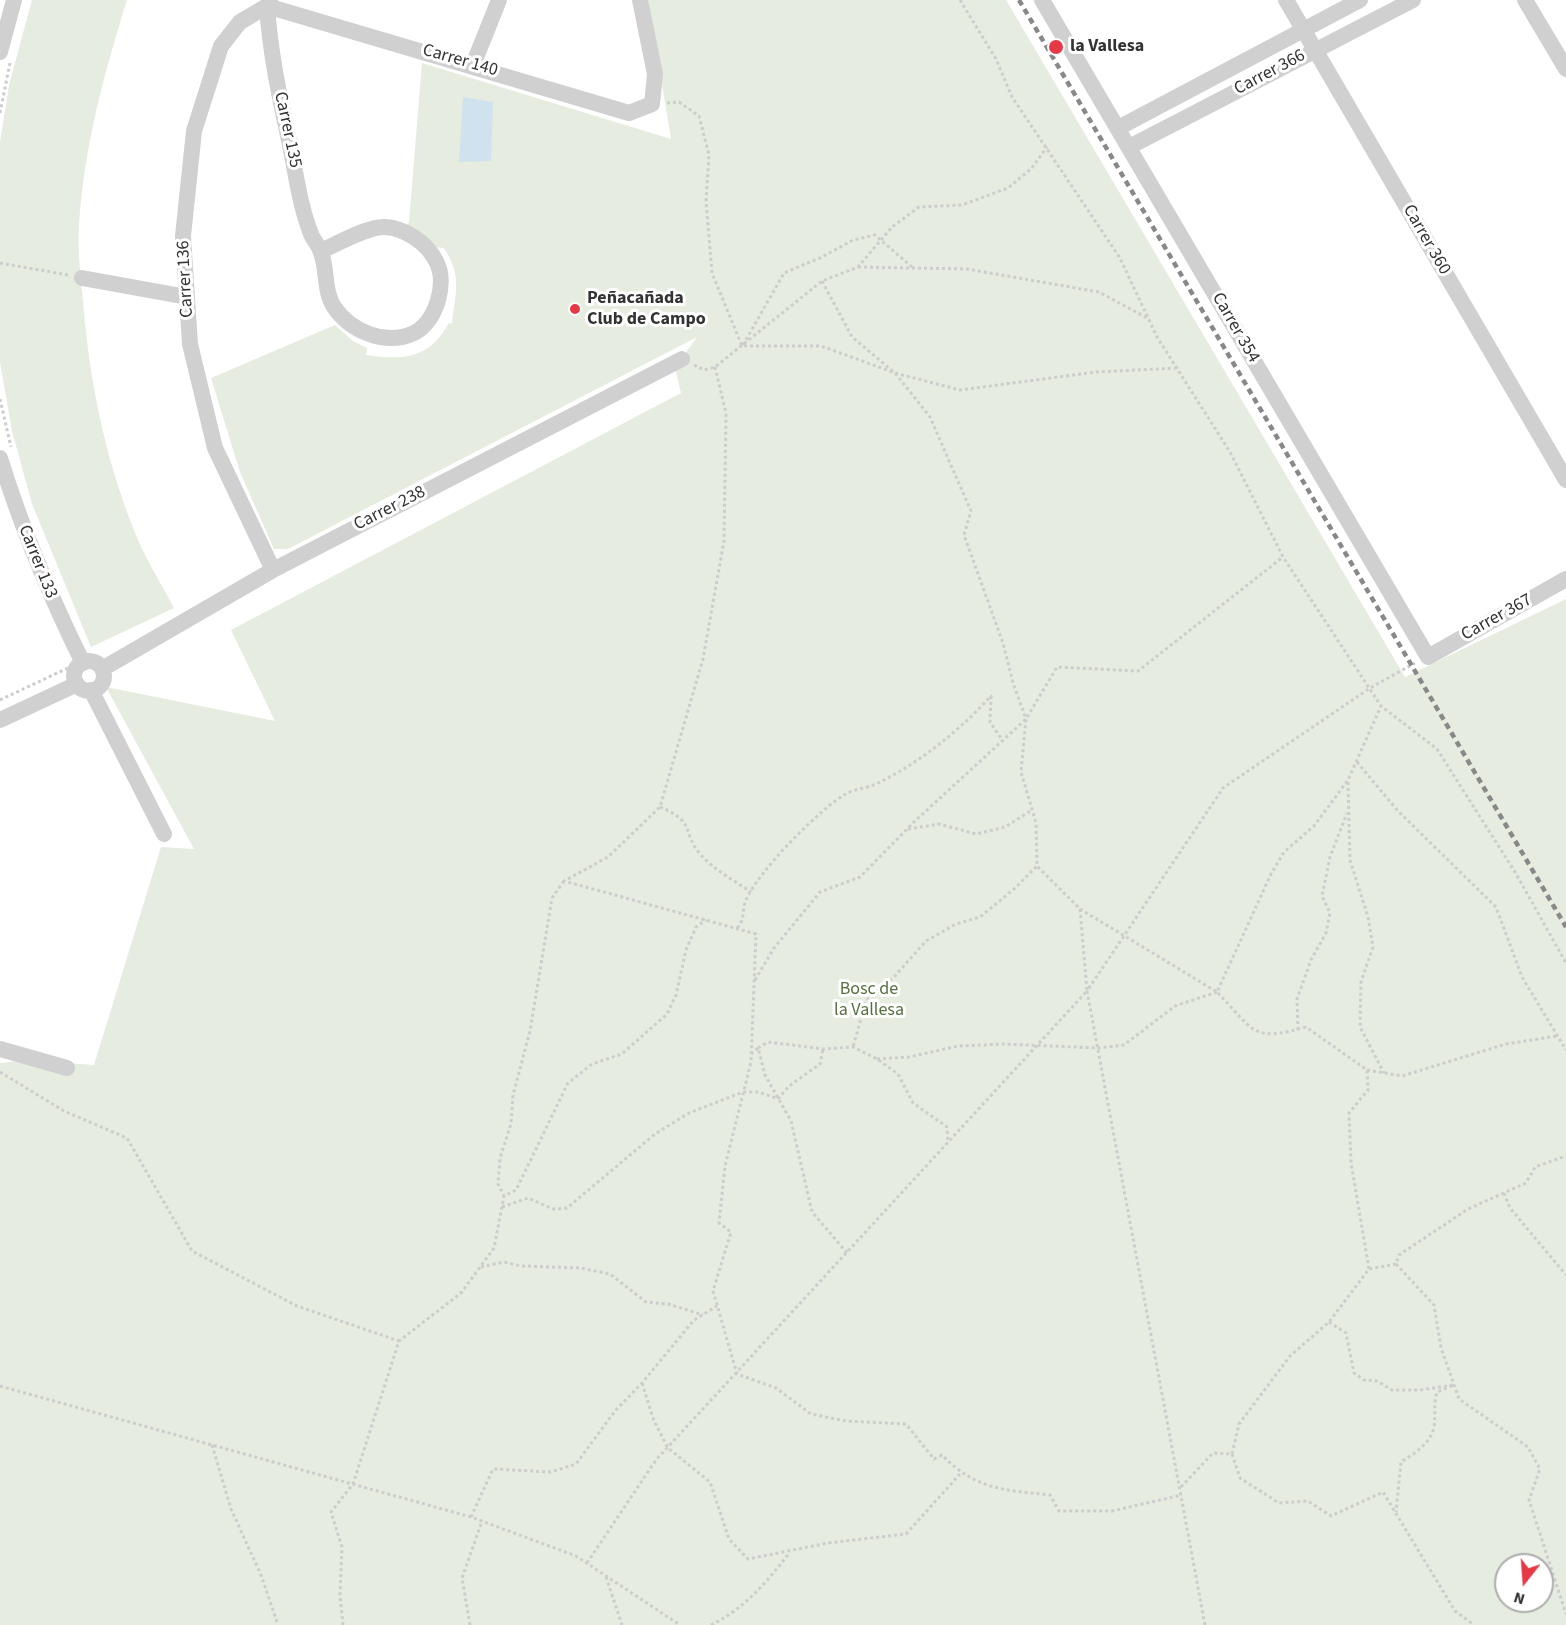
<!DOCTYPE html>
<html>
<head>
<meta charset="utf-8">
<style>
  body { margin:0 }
  #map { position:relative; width:1566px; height:1625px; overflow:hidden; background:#fff; font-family:"Source Sans 3",sans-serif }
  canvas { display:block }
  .north { position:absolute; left:1494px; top:1553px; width:60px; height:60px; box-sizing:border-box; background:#fff; border:2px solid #adadad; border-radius:50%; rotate:197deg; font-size:16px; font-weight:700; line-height:24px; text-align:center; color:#333 }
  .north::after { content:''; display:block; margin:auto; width:21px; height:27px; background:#e63946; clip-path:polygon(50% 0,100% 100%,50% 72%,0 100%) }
</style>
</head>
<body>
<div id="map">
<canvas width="1566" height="1625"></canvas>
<div class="north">N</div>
</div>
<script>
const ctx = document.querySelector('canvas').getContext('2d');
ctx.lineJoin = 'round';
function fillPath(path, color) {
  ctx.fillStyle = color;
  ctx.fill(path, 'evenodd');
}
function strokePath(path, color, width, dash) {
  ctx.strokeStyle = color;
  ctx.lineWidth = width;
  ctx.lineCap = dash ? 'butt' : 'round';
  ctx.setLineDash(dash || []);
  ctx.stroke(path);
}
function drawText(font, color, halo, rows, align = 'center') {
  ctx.font = font + ' "Source Sans 3",sans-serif';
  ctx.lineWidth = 6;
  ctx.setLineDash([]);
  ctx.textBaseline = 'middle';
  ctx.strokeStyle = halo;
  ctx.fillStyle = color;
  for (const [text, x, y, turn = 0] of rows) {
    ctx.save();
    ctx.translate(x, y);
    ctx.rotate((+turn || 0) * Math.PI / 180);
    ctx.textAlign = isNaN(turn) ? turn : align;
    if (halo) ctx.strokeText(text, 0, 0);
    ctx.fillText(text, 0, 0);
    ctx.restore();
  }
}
const green = new Path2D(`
  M32,0H127C104,74 84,147 79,225C77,250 81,277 83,302C90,385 106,463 138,540C148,563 162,585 174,608L91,647L32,504L12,431L0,362V142L9,85Z
  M648,0H1006L1405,677L1566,599V1625H0V1063L26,1060L94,1065L161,847L194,849L106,687L275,721L231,630L681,393L675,368L697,337L288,549H274L240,472L211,378L335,325L353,341L367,348L366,355C404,360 428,360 449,323L452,324C455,293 463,277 444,248L434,247L405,229L409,222L422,63L671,139ZM1506,1565H1542V1601H1506Z`);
const water = new Path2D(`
  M463,97L493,102L491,161L459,162Z`);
const path = new Path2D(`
  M960,0L996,59L1012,97L1120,258L1157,337L1230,452L1283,557L1381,706L1437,749L1515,872L1566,963
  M667,103L679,102L699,116L709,155L706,201L712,273L742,346
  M0,113L10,63
  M0,263L68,275
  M858,267L967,269L1099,292L1147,318
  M822,281L852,337L895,373L930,417L971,511L964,535L1003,643L1013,683L1026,719L1021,772L1036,823L1037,866L1014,889L980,917L956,924L926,941L894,977L866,1001L853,1047
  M743,345L784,273L820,258L853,240L875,235L912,267
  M744,346H821L895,373L960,390L1096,372L1177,368
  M694,365L704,370L715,367L822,281L858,267L892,227L919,207L962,205L1008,188L1031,169L1047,147
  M715,367L726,413L724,541L703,659L660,807L608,857L564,881L756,934L751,1062L725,1166L719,1223L731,1232L713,1291L737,1374L776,1388L811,1414L846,1421L906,1424L934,1459L942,1455C976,1490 1004,1490 1050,1495L1059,1511H1112L1182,1495
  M0,399L11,447
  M0,700L70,667
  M1357,762L1397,810L1496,907L1522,977L1566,1050
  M1348,782L1350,860L1368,917L1373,947L1361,982L1360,1027L1384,1073
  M660,807C698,823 680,831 701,855C714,870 735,881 751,892
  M908,829L939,824L976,834L1005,827L1032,810
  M564,881L552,898L530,1031L513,1095L511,1124L500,1158L498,1184L504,1196L516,1190L568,1083L592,1064L622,1054L667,1014L676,995L686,950L696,927L706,920
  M1080,909L1217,992
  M737,928C746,918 741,911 746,900C757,873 820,808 846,794C856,788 870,788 880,782C922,761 960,730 991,696L990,722L1003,741
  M755,980L774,948L820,892L860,877L914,822L1026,719L1057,667L1138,671L1283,557
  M1298,1030L1297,999L1311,960L1326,933L1330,913L1322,896L1330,857L1347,813
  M758,1048L768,1042L823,1049L853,1047L877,1059L898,1074L913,1103L947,1127L948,1143
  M751,1054L758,1048L765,1075L791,1121L812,1212L848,1254
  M877,1059L909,1057L958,1046L1004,1044L1098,1048L1124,1045L1175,1006L1217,992
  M1367,1070L1402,1076L1506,1044L1557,1036
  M0,1072L64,1111L127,1138L192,1251L297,1306L399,1341
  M1504,1193L1510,1208L1566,1275
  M502,1207L528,1198L553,1209L567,1208L655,1134L689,1113L743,1092H759L778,1099L789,1086L820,1064L823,1049
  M1396,1264L1434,1305L1441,1348L1459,1399L1528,1447L1540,1469L1529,1500L1566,1614
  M481,1267L504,1262L521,1266L581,1268L610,1274L646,1302L668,1304L703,1315
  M1369,1269L1351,1163L1349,1113L1368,1090L1367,1070L1306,1027C1251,1043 1254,1030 1217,992L1271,874L1284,852L1314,826L1348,780L1381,706
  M1329,1322L1346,1333L1354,1373L1364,1380L1377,1381L1392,1390H1420L1454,1385L1437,1392C1433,1405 1436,1414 1434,1427C1431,1443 1414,1454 1401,1462L1396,1512
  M642,1383L654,1421L668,1448L710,1482L729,1539L748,1559L828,1543L906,1534L960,1474
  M0,1386L471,1517L576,1556L680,1625
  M212,1445L231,1509L261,1575L278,1625
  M1232,1454L1240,1478L1279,1503L1308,1501L1331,1516L1383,1492L1455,1611L1474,1625
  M1181,1487L1213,1453L1232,1454L1239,1424L1290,1356L1329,1322L1369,1269L1396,1264L1399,1255L1468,1209L1526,1183L1535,1167L1566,1156
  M471,1517L493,1469L551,1472L576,1464L615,1411L642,1383L694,1320L717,1306
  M587,1563L656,1460L1087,991L1080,909L1037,866
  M606,1577L622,1625
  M343,1625L340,1595L342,1547L331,1512L353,1484L399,1341L461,1293L494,1248L504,1196
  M470,1625L462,1578L482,1521
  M711,1625C744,1609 768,1581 790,1552
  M1205,1625L1087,991L1223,788L1370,688L1415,663`);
const minor = new Path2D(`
  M270,0L267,6L240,22L221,46L194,131L183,236L190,344L215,448L273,570
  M1042,0L1428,657L1566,579
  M1286,0L1566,480
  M1525,0L1566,69
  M0,52L14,0
  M473,65L499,0
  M1118,128L1360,0
  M1129,147L1413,0
  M321,251C337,244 368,226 385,227C405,228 427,243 436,261C448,283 436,322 414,333C386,346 351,332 334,307C323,290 328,267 320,250C318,244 313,240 311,234C300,206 296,175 290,145C280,99 270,53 267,6L629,113L652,104L655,74L640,0
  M82,278L187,297
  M0,458C22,529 50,596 83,663
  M74 676a15 15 0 1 1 30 0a15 15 0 1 1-30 0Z
  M102,669L273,570L682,359
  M91,690L164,834
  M0,720L77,684
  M0,1049L67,1068`);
const rail = new Path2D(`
  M1019,0L1566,927`);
const markers = [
  [1056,47,8,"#e63946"],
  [575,309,6,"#e63946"]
];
const poiNames = [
  ["la Vallesa",1070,47],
  ["Peñacañada",587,299],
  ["Club de Campo",587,320]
];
const streetNames = [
  ["Carrer 140",460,61,16],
  ["Carrer 366",1270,73,-28],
  ["Carrer 135",287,130,78],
  ["Carrer 360",1426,240,60],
  ["Carrer 136",186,279,-93],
  ["Carrer 354",1235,328,60],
  ["Carrer 238",390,509,-27],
  ["Carrer 133",37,562,68],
  ["Carrer 367",1497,618,-29]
];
const parkNames = [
  ["Bosc de",869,990],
  ["la Vallesa",869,1011]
];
fillPath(green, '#e6ecdf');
fillPath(water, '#cfe2ee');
strokePath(path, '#cdcdcd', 3, [3, 3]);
strokePath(minor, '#d0d0d0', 16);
strokePath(rail, '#888', 4.5, [6, 4.5]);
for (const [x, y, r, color] of markers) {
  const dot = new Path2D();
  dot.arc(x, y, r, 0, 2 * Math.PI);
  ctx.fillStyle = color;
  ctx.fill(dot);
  strokePath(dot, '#fff', 2);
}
drawText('bold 18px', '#333', '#fff', poiNames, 'left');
drawText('18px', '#333', '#fff', streetNames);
drawText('18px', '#56703f', '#fff', parkNames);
</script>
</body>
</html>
